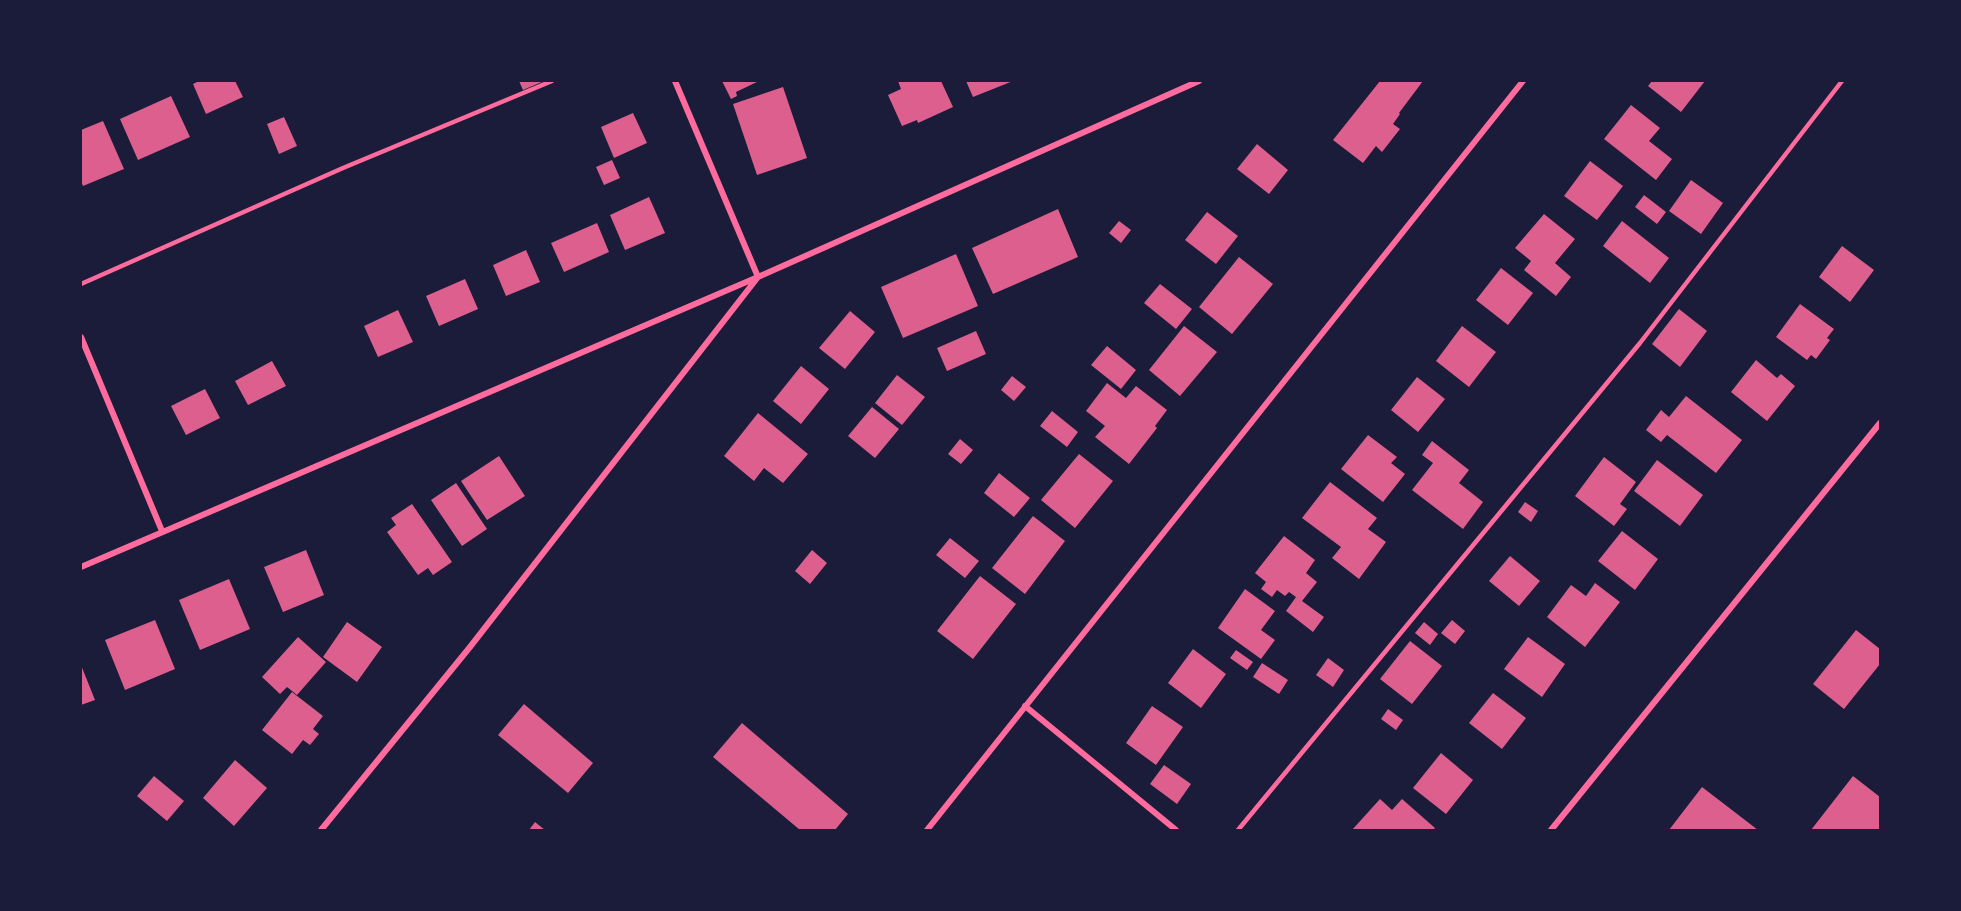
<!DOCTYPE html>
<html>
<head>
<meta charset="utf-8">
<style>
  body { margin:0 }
  #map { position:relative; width:1961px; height:911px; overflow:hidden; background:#1b1b3a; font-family:Cabin,sans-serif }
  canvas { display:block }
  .frame { position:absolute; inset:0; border:82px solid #1b1b3a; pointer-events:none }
</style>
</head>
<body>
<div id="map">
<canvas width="1961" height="911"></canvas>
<div class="frame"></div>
</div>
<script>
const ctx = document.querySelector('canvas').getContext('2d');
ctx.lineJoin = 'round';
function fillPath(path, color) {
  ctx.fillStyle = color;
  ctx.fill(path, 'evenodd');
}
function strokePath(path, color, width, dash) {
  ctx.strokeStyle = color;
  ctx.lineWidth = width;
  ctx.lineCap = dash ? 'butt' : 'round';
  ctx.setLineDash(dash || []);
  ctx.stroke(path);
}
const building = new Path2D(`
  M199,81H235L243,97L206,114L193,84Z
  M519,81H544L523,90Z
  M722,81H759L736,92L737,96L731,99Z
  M898,81H941L953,107L918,123L917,120L902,126L888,95L901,89Z
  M966,81H1013L973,97Z
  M1380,81H1423L1399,113L1400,114L1393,124L1400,129L1382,152L1376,146L1363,163L1333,140Z
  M1652,81H1705L1681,112L1648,86Z
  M783,87L807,158L757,175L733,104Z
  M171,96L190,137L138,160L120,119Z
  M1631,105L1660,128L1649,141L1672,159L1656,180L1604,139Z
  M633,113L647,143L614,158L601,127Z
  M284,117L297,146L279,154L267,124Z
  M103,121L124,169L83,186L81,181V130Z
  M1257,144L1288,170L1269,194L1237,169Z
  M612,160L620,178L604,185L596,167Z
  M1590,161L1623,186L1597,220L1564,196Z
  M1691,180L1723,203L1701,234L1669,211Z
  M1644,195L1666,212L1657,224L1635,207Z
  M649,197L665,233L625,250L610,215Z
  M1058,209L1078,257L993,294L972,248Z
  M1207,212L1238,236L1216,264L1185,240Z
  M1544,214L1575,239L1555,263L1571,277L1556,296L1524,270L1531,261L1515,248Z
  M1119,221L1131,230L1121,243L1109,233Z
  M1622,221L1669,258L1650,283L1603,246Z
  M597,223L609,252L564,272L551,243Z
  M1842,246L1874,270L1850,302L1819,277Z
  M526,250L540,282L506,296L493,265Z
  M956,254L978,306L903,338L881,287Z
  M1239,257L1273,284L1232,334L1199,307Z
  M1501,268L1533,293L1508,325L1476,300Z
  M465,279L478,309L439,326L426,296Z
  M1160,284L1192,309L1176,329L1144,303Z
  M1800,304L1834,329L1827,338L1830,340L1816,359L1811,355L1807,360L1776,337Z
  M1679,309L1707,331L1680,367L1652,344Z
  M398,310L413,342L378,357L364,326Z
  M850,311L875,332L845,369L819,348Z
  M1184,326L1217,352L1180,396L1149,370Z
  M1462,326L1496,352L1469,387L1436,361Z
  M976,331L986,354L947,371L937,348Z
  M1107,346L1136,370L1121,389L1091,365Z
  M1756,360L1777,378L1781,374L1795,386L1767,421L1731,392Z
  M272,361L286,386L248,405L235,381Z
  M801,366L829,389L801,424L773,401Z
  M897,375L925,397L902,425L875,403Z
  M1012,376L1026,387L1014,401L1001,390Z
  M1417,377L1445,399L1418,432L1391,410Z
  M1107,383L1126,398L1136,386L1167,410L1155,426L1157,428L1129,464L1095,437L1105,426L1086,411Z
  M205,389L220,418L186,435L171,406Z
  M1686,396L1742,440L1716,473L1667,435L1661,442L1646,430L1661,410L1669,417Z
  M872,407L899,429L875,458L848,436Z
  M1052,411L1078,432L1067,447L1040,426Z
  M758,413L808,454L783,483L764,468L754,481L724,456Z
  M1368,435L1397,457L1391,463L1405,474L1383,502L1341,469Z
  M960,439L973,450L961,464L948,454Z
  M1432,441L1469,470L1459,483L1483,502L1463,529L1412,490L1433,463L1422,455Z
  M1079,454L1113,481L1075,528L1041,500Z
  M499,456L525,496L487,520L461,481Z
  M1604,457L1636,482L1620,504L1627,509L1614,526L1575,496Z
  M1657,460L1703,495L1680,526L1634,491Z
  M999,473L1030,498L1014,517L984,493Z
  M1330,482L1377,518L1368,529L1386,542L1359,579L1332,558L1341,547L1302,518Z
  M456,483L487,529L462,546L431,500Z
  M1525,502L1538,511L1531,522L1518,512Z
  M412,504L452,562L433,575L428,568L418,575L387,532L396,525L391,518Z
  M1033,516L1065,541L1025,594L992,568Z
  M1622,531L1658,559L1635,590L1598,561Z
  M1284,536L1315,560L1306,573L1317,582L1302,601L1324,617L1313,632L1286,611L1296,597L1289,592L1285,596L1277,590L1272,597L1261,589L1266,582L1255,573Z
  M950,538L979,561L965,578L936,555Z
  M306,550L324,595L283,612L264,567Z
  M812,550L827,563L810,584L795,571Z
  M1510,556L1540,581L1519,606L1489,581Z
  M980,576L1016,604L973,659L937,631Z
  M229,579L250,629L200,650L179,600Z
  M1595,583L1620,602L1585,647L1547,617L1571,585L1586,596Z
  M1245,589L1275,611L1261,630L1275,640L1261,659L1218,628Z
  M155,620L175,669L125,690L105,640Z
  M1452,620L1465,631L1455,644L1441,633Z
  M347,622L382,647L357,682L323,657Z
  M1424,622L1438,634L1430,645L1415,633Z
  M1856,630L1880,649V664L1844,709L1813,684Z
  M298,637L326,662L297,695L287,687L280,694L262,677Z
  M1528,637L1565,664L1542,697L1504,669Z
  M1410,641L1442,666L1412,704L1380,679Z
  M1193,649L1226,674L1201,708L1168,683Z
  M1236,650L1253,662L1247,670L1230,658Z
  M1328,658L1344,670L1333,687L1316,675Z
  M1262,663L1288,680L1279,694L1253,677Z
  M81,665L95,700L81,705Z
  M292,692L323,716L313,729L319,734L310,745L303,740L292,754L262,730Z
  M1493,693L1526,718L1502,749L1469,723Z
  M524,704L593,763L568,793L498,735Z
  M1152,706L1183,727L1156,765L1126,743Z
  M1388,709L1403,720L1396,730L1381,719Z
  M742,723L848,814L835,830H800L713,757Z
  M1441,753L1473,780L1446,814L1413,788Z
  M235,760L267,788L234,826L203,798Z
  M1164,765L1191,784L1177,804L1150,784Z
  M154,776L184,801L167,821L137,796Z
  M1853,776L1880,797V830H1811Z
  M1702,787L1758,830H1669Z
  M1380,799L1392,810L1402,799L1435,828L1433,830H1352Z
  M535,822L545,830H529Z`);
const service = new Path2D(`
  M81,284L343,168L552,81
  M1238,830L1640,343L1842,81`);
const minor = new Path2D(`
  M81,337L162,531
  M81,567L758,277L1199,81
  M1025,706L1176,830
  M321,830L470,647L758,277L675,81
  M927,830L1523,81
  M1551,830L1880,423`);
fillPath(building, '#dd5f8e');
strokePath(service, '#ff6b9d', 4.5);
strokePath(minor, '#ff6b9d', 6);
</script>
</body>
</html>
